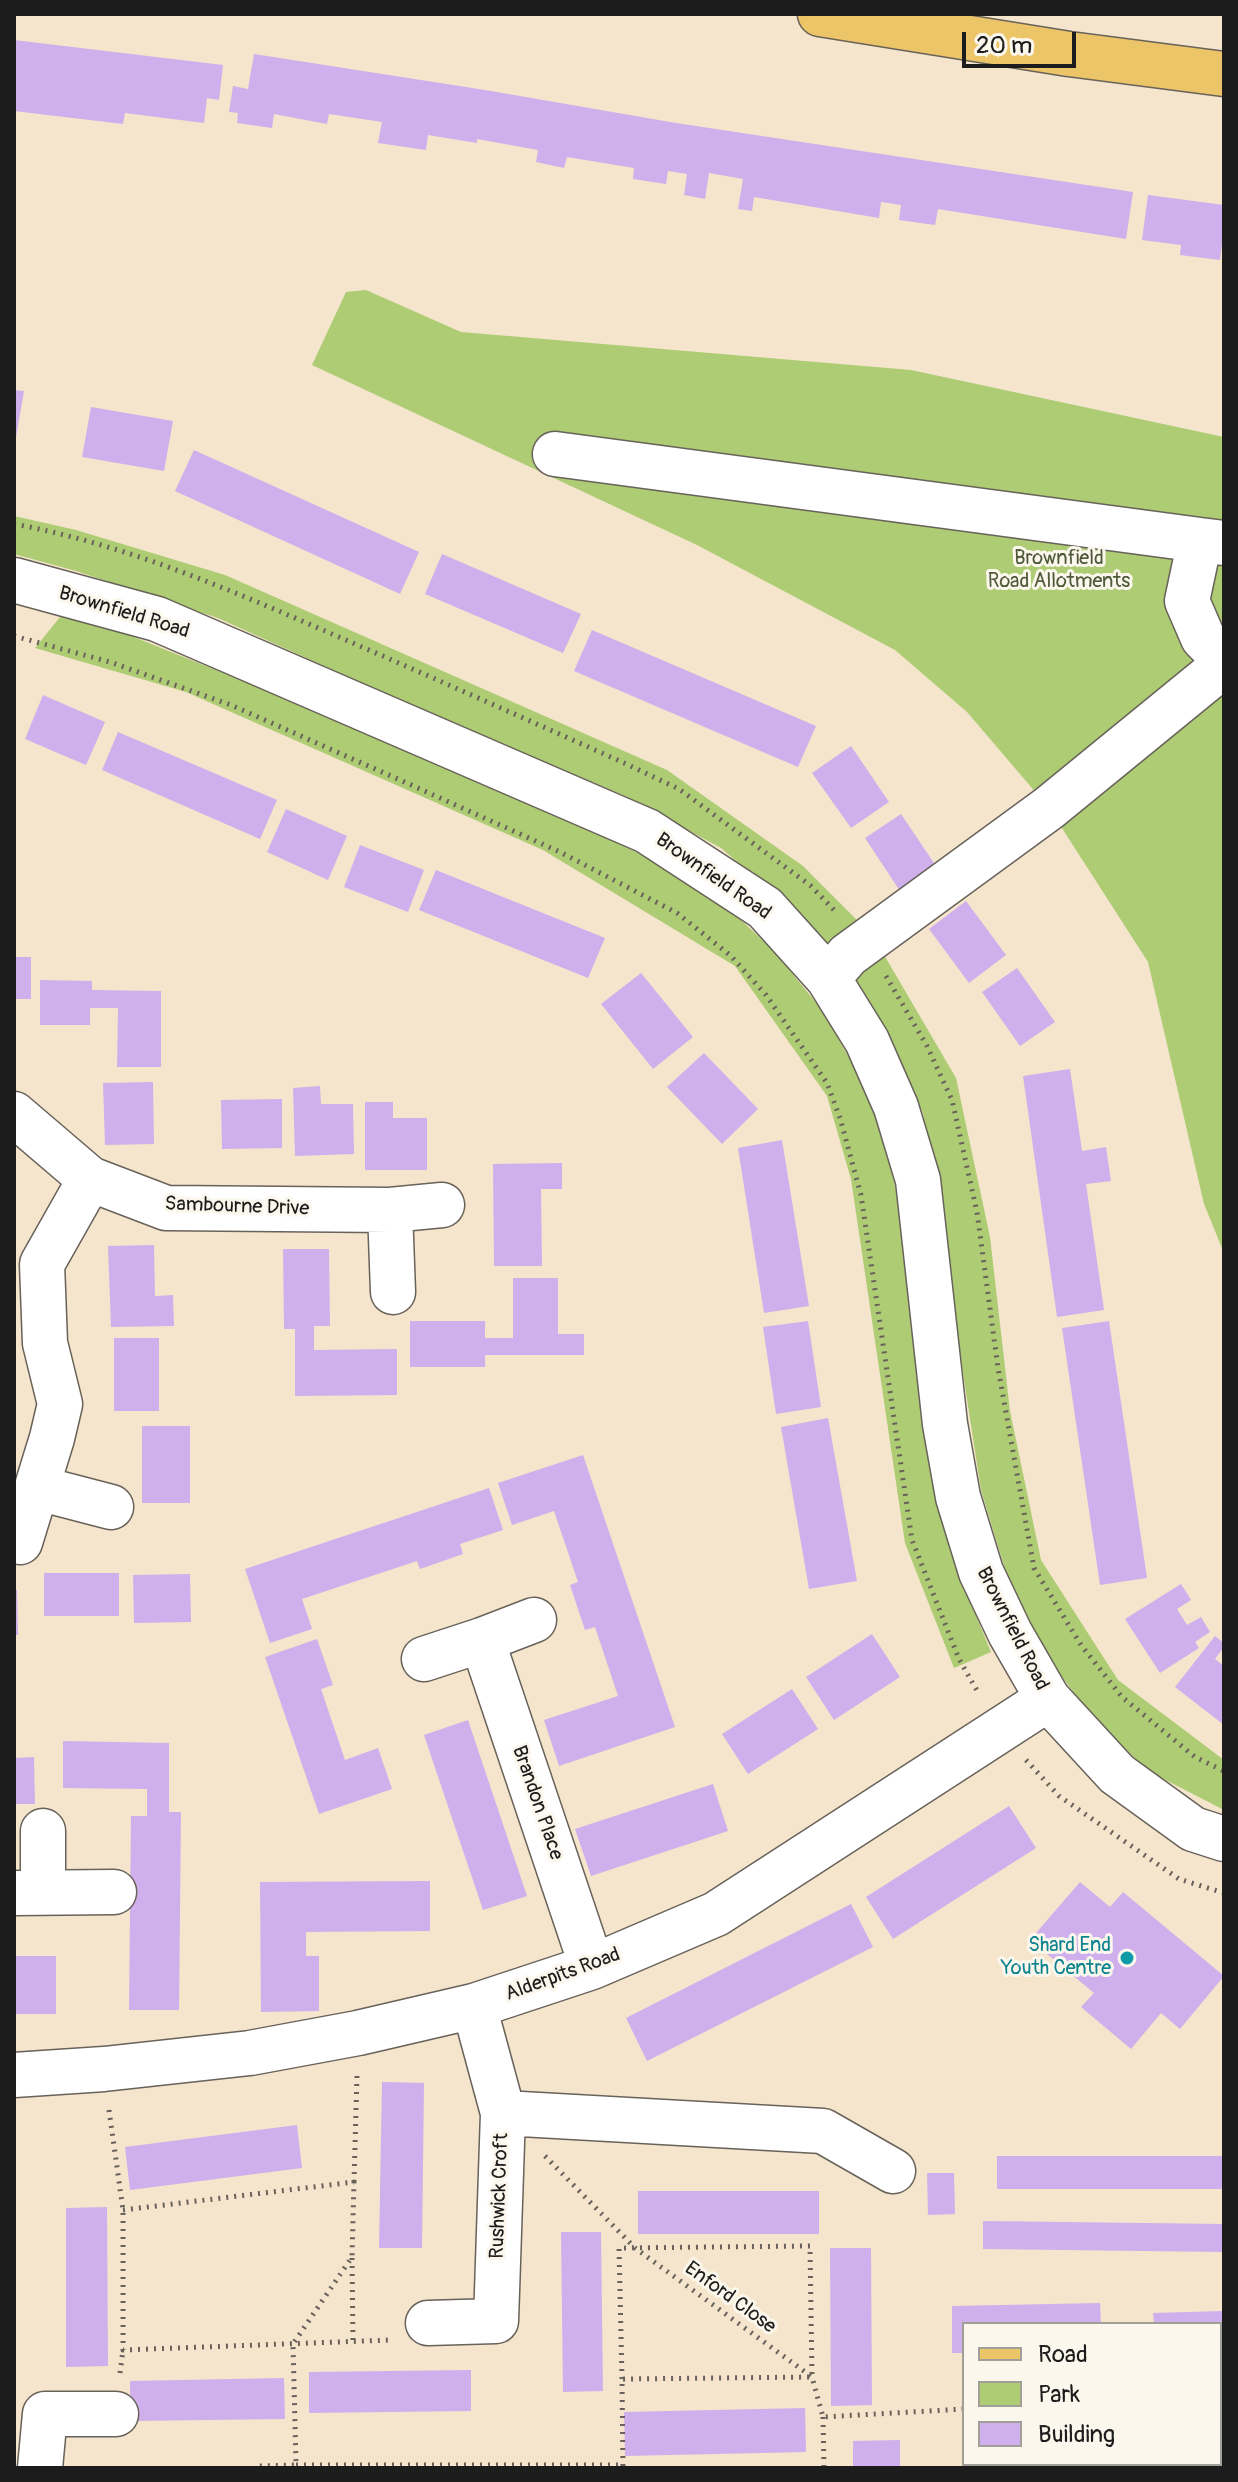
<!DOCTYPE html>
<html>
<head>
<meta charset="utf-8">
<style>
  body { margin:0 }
  #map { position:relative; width:1238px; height:2482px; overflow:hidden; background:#f4e5cc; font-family:Pangolin,sans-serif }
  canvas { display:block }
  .frame { position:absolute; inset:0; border:16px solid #1c1c1c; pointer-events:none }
  .legend { position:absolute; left:962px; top:2322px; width:260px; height:144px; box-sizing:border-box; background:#fbf7ec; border:2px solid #a29f99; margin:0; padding:10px 14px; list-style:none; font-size:24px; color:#1c1c1c }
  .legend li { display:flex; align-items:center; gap:16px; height:40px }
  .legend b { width:40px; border:2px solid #a29f99 }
  .scale { position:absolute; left:962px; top:32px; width:114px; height:36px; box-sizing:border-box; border:4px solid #1c1c1c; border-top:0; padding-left:10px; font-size:24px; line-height:28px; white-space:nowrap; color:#1c1c1c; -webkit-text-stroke:6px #fbf7ec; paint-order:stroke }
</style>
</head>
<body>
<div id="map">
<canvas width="1238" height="2482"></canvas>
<div class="frame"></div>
<ul class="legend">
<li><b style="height:10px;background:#edc569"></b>Road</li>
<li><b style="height:22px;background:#adcc73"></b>Park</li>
<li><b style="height:22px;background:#d0afed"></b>Building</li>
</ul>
<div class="scale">20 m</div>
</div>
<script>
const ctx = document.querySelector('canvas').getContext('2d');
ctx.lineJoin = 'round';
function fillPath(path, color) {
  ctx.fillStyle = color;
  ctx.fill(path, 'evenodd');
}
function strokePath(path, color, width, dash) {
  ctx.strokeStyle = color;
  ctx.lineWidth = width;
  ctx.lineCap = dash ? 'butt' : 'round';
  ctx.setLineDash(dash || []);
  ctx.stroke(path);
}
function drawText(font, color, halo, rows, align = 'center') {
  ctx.font = font + ' Pangolin,sans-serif';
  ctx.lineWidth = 6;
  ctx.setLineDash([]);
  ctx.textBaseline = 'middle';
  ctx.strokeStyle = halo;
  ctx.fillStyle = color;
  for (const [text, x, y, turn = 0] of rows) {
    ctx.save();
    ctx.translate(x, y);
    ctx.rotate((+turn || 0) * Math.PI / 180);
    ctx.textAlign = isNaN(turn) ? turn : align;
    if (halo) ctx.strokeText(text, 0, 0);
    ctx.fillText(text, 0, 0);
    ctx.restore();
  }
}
const green = new Path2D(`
  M366,290L461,332L911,370L1224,437V1253L1204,1204L1148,962L1049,808L967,712L895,650L697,545L312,365L346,292Z
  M14,516L76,530L225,575L667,770L803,866L873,936L956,1078L990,1237L1010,1411L1041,1560L1118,1680L1224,1760V1810L1152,1773L1100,1727L1053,1665L1008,1579L981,1490L923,1113L858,983L803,919L721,848L625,796L419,709L218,618L76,571L14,554Z
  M60,617L104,625L273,693L594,830L711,892L773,950L822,1010L862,1081L881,1125L897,1195L936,1495L953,1560L991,1652L954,1668L905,1543L851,1179L827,1096L735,966L543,850L186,692L35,648Z`);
const building = new Path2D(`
  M14,40L223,65L219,100L207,98L204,123L125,113L123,124L14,111Z
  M254,54L485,90L676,123L1133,192L1126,239L938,209L935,225L899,220L901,205L881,202L879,218L754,197L752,211L738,209L743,179L709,173L705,199L684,195L687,174L668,171L666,184L633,179L634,168L567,157L564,168L536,162L538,150L477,139V143L428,135L426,150L378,143L382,122L329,114L327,124L274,114L272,128L237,123L238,113L229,112L233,86L248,89Z
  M1148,195L1224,205V228L1220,260L1180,255L1181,245L1142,240Z
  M14,390L24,391L16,437H14Z
  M91,407L173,421L164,471L82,457Z
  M194,450L419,552L400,594L175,491Z
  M442,554L581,614L563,653L425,594Z
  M592,630L816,726L798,767L574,671Z
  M43,695L105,722L86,765L25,739Z
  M118,732L277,800L260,839L102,770Z
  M851,746L889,802L851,828L812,773Z
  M286,809L347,836L328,880L267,852Z
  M901,814L936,866L900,891L865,838Z
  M360,845L424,870L408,912L344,887Z
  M436,870L605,938L588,978L419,910Z
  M966,901L1006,955L969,983L929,929Z
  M14,957H31V999H14Z
  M1017,968L1055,1022L1020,1046L982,992Z
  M641,973L693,1037L653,1069L601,1004Z
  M40,980L92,981V990L161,991V1067H117L118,1008H90V1025H40Z
  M704,1053L758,1109L722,1144L667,1087Z
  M1070,1069L1082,1151L1106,1147L1111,1181L1086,1184L1104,1310L1057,1317L1023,1076Z
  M153,1082L154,1144L105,1145L103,1083Z
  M320,1086L321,1104H353L354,1154L295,1156L293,1088Z
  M282,1099V1148L222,1149L221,1100Z
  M365,1102H393V1118H427V1170H365Z
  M782,1140L809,1306L764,1313L738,1148Z
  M562,1163V1189H541L542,1266H494L493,1164Z
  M154,1245L155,1296L173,1295L174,1326L111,1327L108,1246Z
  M283,1249H329L330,1326H314V1350L397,1349V1395L295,1396V1329H284Z
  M513,1278H558V1334H584V1355H485V1367H410V1321H485V1338H513Z
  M808,1321L821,1407L776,1414L763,1327Z
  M1109,1321L1147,1578L1100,1585L1062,1328Z
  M114,1338H159V1411H114Z
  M828,1418L857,1581L809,1589L781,1427Z
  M142,1426H190V1503H142Z
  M583,1455L675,1727L559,1766L544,1720L618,1696L595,1627L585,1630L570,1585L578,1582L554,1511L512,1525L498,1483Z
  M489,1488L503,1530L460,1544L463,1554L420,1569L417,1561L302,1599L312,1629L270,1643L245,1569Z
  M44,1573H119V1616H44Z
  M190,1574L191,1622L134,1623L133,1575Z
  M1181,1584L1191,1600L1177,1609L1187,1625L1201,1617L1210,1632L1195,1642L1199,1648L1160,1673L1125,1619Z
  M14,1590H17L18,1635H14Z
  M872,1634L900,1677L834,1720L806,1677Z
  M1215,1636L1224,1643V1647L1215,1659L1224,1666V1725L1175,1687Z
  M317,1639L333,1685L321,1689L345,1760L378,1748L392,1789L319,1814L265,1657Z
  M792,1689L818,1729L748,1774L722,1734Z
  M468,1720L527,1896L483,1910L424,1735Z
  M63,1741L169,1743V1812H181L179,2010H129L131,1816H147V1789L63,1788Z
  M34,1757L35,1804H14V1758Z
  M713,1784L728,1831L591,1876L575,1829Z
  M1009,1806L1036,1848L893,1939L866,1897Z
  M430,1881V1931L306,1932V1956H319V2011L261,2012L260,1882Z
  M1080,1882L1110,1907L1123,1892L1224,1976L1180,2029L1161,2013L1131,2049L1081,2007L1094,1993L1030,1940Z
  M851,1904L873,1947L647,2061L626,2018Z
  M14,1956H56V2014H14Z
  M382,2082L424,2083L422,2248H379Z
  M297,2125L302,2168L130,2190L125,2147Z
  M997,2156H1224V2189H997Z
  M927,2173H954L955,2214L928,2215Z
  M638,2191H819V2234H638Z
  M107,2207L108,2366L66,2367V2208Z
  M983,2221L1224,2224V2252L983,2249Z
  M561,2232H601L603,2391L563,2392Z
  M830,2248H871L872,2405L831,2406Z
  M1100,2303L1101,2324H964V2353H952V2306Z
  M1224,2311V2356H1220V2324H1154L1153,2313Z
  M471,2370V2411L309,2413V2372Z
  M284,2378L285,2419L130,2421V2381Z
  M805,2408L806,2452L625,2456L624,2412Z
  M1220,2413H1224V2468H1197V2464H1220Z
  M900,2440V2468H853V2441Z
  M974,2464H1117V2468H974Z`);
const path = new Path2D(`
  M14,524C128,545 233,591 339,637C434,678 528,720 622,762L679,789L811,886L836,912
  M14,636L110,662L231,705L409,784L560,852L677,913L731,956L766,995L827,1083L840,1118L861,1195L912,1540L959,1659L979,1694
  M886,976L927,1046L952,1100L977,1212L998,1368L1034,1568L1081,1645L1122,1697L1195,1757L1224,1771
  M1026,1760L1059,1796L1179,1879L1224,1893
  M109,2110L123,2210V2350L391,2340
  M545,2156L635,2248L812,2377L823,2417L964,2409
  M354,2182L357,2075
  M123,2210L354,2182L352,2257L293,2344L296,2465L259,2466V2468
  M352,2258L353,2342
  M120,2373L123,2350
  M622,2379L619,2248L810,2246L812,2377L622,2379L623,2468
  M1220,2402L1224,2401
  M823,2417L824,2468
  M296,2465H623`);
const minor = new Path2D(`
  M555,454L1200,540
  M1224,543L1200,540L1187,601L1203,638L1224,659
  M14,580L157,619L647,831L765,908L828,978L867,1041L896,1107L918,1180L945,1424L958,1497L981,1572L1010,1633L1048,1699L1117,1774L1193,1829L1224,1839
  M828,978L848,955L1049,808L1224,665
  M14,1114L90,1179L166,1208L390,1210L442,1205
  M390,1210L393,1292
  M38,1488L111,1507
  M20,1542L52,1438L60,1404L45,1343L42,1264L90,1179
  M482,1640L592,1967
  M424,1659L482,1640L534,1620
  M43,1831V1891
  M14,1893L114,1892
  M14,2075L104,2069L250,2053L358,2033L474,2006L592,1967L716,1914L1048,1699
  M503,2113L823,2131L893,2171
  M428,2323L496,2321L503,2113L474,2006
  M40,2468L45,2414H116`);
const major = new Path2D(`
  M820,14L1069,54L1224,74`);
const markers = [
  [1127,1958,8,"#0f9aa8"]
];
const parkNames = [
  ["Brownfield",1059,559],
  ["Road Allotments",1059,582]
];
const streetNames = [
  ["Brownfield Road",124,613,17],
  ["Brownfield Road",713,877,35],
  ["Sambourne Drive",237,1207,2],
  ["Brownfield Road",1012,1629,63],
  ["Brandon Place",537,1803,71],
  ["Alderpits Road",563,1975,-20],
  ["Rushwick Croft",500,2196,-88],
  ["Enford Close",730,2298,36]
];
const cultureNames = [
  ["Shard End",1111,1946],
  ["Youth Centre",1111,1969]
];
fillPath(green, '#adcc73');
fillPath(building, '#d0afed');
strokePath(minor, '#68625a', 47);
strokePath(major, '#68625a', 47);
strokePath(path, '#68625a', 5, [2, 6]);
strokePath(minor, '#fff', 44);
strokePath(major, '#edc569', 44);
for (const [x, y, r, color] of markers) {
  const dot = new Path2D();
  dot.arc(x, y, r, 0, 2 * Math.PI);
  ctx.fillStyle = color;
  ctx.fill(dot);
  strokePath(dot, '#fbf7ec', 3);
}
drawText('20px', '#4f5a3a', '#fbf7ec', parkNames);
drawText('20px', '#1c1c1c', '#fbf7ec', streetNames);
drawText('20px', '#0d838f', '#fbf7ec', cultureNames, 'right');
</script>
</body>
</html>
